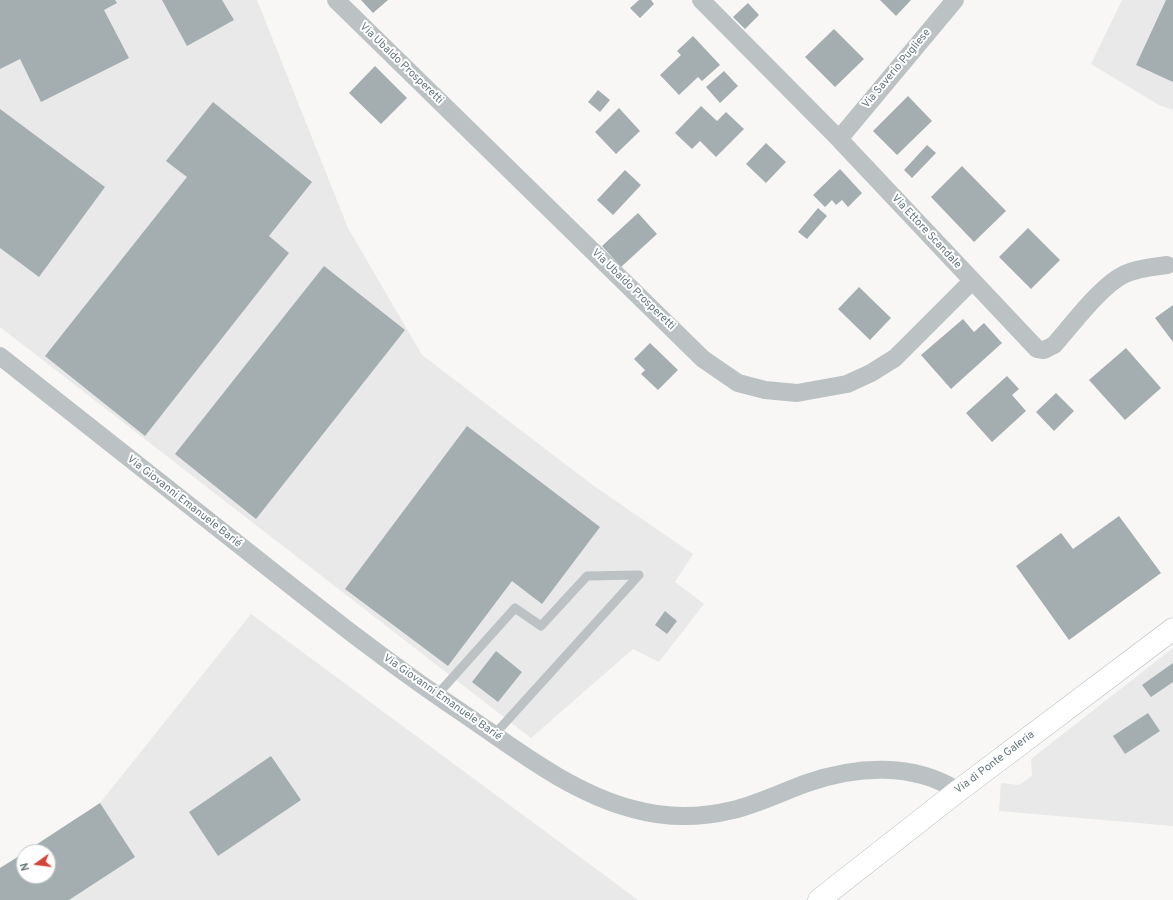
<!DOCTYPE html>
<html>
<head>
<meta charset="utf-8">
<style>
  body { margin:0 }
  #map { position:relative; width:1173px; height:900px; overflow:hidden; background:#f8f7f5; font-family:Overpass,sans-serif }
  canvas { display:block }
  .north { position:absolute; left:16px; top:844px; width:40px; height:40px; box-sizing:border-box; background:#fff; border:1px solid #c1c9cb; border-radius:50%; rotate:256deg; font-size:11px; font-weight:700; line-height:16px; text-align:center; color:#65777d }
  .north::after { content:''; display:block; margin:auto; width:14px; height:18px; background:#d3433a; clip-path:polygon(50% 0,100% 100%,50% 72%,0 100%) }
</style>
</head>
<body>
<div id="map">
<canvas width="1173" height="900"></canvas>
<div class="north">N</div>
</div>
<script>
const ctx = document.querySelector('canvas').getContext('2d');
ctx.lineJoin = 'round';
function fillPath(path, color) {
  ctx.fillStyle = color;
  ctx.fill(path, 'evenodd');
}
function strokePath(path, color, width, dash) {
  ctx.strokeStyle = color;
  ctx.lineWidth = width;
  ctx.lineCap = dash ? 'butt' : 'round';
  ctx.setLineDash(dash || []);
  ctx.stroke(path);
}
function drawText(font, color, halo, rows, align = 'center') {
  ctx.font = font + ' Overpass,sans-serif';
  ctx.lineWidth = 4;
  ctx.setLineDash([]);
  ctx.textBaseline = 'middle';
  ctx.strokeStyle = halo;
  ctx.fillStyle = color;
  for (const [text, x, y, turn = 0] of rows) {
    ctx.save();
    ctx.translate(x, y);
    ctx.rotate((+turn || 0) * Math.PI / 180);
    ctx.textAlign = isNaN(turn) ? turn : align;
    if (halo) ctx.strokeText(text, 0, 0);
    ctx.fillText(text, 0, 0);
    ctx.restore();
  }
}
const built = new Path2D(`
  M0,0H257L348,228L422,355L594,486L693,554L675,582L704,604L659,662L633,649L531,738L0,327Z
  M1122,0H1173V110L1159,105L1091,64Z
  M251,614L638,900H0V868L24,853V876H48V852H25L100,803Z
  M1173,648V826L999,811L1001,783L1019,785L1032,776L1031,759Z`);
const building = new Path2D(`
  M0,0H115L117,3L104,10L129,58L41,102L20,59L0,69Z
  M162,0H222L234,20L187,46Z
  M361,0H388L373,13Z
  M639,0H651L654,4L640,18L630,8Z
  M880,0H911L896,16Z
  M1166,0H1173V82L1136,65Z
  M748,3L759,15L745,29L733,17Z
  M834,29L864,59L835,87L805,57Z
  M693,36L720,65L702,81L698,77L679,95L660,75L681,55L677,51Z
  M375,66L407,98L381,124L349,93Z
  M724,71L738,86L720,103L706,87Z
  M598,90L610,100L600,112L588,102Z
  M908,96L932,121L897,155L873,131Z
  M213,102L312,182L269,236L289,253L145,436L45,356L187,177L166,161Z
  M701,106L717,121L726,112L744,129L716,157L700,141L692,149L675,133Z
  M619,108L640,131L616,154L595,132Z
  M0,109L105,187L39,277L0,248Z
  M766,143L786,162L766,183L746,164Z
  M927,145L936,153L912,178L904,170Z
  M962,166L1006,211L974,242L931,197Z
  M840,169L862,193L848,207L842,200L836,205L832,200L825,207L813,195Z
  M625,170L641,185L613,215L597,200Z
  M818,208L827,216L807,239L798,232Z
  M638,213L657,234L621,267L602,246Z
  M1028,228L1060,260L1031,289L999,257Z
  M324,266L405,330L256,519L175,454Z
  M859,287L891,318L870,340L838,309Z
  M1173,305V342L1155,318Z
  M963,319L974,332L984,323L1002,343L951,389L921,355Z
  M650,343L678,370L658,390L641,374L645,370L634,359Z
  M1126,348L1161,388L1125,420L1089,380Z
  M1007,376L1019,389L1012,395L1026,411L992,442L966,413Z
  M1056,393L1074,411L1054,431L1036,412Z
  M467,426L600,527L542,604L512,581L448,666L345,589Z
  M1119,516L1161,573L1069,640L1016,566L1061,533L1073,549Z
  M665,611L677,621L667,634L655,625Z
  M496,651L522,672L498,702L472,682Z
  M1173,663V682L1151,697L1142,685Z
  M1148,713L1160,731L1125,754L1113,736Z
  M271,756L301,800L218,856L189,812Z
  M100,803L135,857L69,900H0V868L24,853V876H48V852H25Z`);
const lane = new Path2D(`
  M436,696L515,608L541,626L587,576L639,575L494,735`);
const street = new Path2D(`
  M336,0L703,359L738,383L765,390L797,393L847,384L871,373L895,358L972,281
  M701,0L839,139L1037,349L1044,350L1054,345C1072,325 1101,285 1125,274C1138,268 1153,267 1167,265
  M839,139L955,0
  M0,356C82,421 164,486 247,551C319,608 390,665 467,716C518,751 572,793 633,809C665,818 700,818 733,810C758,804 782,792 807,783C856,766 913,762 958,791`);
const secondary = new Path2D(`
  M819,900L958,791L1173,629`);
const streetNames = [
  ["Via Ubaldo Prosperetti",401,64,44],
  ["Via Saverio Pugliese",897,69,-50],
  ["Via Ettore Scandale",926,232,47],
  ["Via Ubaldo Prosperetti",633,290,44],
  ["Via Giovanni Emanuele Barié",184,502,38],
  ["Via Giovanni Emanuele Barié",442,698,35],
  ["Via di Ponte Galeria",995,763,-37]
];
fillPath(built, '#e8e9e8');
fillPath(building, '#a4aeb1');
strokePath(secondary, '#b1b8bb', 23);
strokePath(lane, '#bcc2c4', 9);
strokePath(street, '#bcc2c4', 18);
strokePath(secondary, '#fff', 22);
drawText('11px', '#65777d', '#fff', streetNames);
</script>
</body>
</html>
